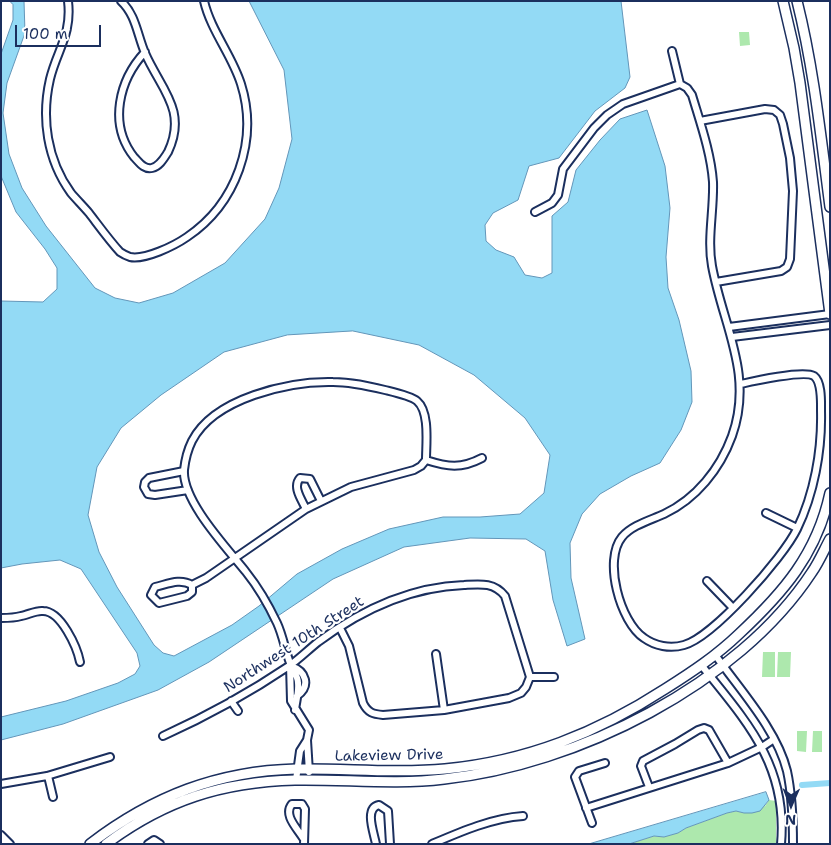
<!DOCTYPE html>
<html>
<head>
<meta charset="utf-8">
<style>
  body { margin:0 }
  #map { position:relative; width:831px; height:845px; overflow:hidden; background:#fff; font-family:"Shantell Sans",sans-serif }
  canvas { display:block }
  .frame { position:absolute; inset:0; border:2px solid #1b2f5e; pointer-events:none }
  .north { position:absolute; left:766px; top:780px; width:50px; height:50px; -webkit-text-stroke:4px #fff; paint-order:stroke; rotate:181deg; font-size:14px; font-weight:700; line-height:20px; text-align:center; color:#1b2f5e }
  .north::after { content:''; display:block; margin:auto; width:18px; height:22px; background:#1b2f5e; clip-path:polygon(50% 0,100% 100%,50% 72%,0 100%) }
  .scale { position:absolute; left:15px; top:25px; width:86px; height:22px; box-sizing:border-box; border:2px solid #1b2f5e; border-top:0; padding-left:6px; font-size:15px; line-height:18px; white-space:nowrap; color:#1b2f5e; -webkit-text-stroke:4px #fff; paint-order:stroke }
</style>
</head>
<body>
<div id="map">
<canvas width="831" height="845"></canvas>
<div class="frame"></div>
<div class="north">N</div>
<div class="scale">100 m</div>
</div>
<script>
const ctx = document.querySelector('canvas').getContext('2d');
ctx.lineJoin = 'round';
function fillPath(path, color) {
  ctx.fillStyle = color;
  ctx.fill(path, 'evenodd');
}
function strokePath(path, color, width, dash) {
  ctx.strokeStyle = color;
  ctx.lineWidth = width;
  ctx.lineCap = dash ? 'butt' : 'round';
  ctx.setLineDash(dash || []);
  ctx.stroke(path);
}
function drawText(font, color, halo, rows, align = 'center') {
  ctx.font = font + ' "Shantell Sans",sans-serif';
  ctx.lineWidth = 4.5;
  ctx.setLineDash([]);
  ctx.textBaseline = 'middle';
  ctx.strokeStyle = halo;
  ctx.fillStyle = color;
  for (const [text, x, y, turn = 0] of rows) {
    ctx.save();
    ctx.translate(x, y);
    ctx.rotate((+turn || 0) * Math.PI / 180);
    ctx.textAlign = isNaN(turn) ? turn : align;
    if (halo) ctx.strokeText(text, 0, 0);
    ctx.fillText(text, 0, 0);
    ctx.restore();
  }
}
const green = new Path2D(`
  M739,32H749L750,45L740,46Z
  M763,652H775V677H762Z
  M778,652H791L790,677H777Z
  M797,731H807L806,752L797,751Z
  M813,731H822V752H812Z
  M769,800L776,801V844H629L654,836L664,837L678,833L686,828L727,813L736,811L744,813L765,806Z`);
const water = new Path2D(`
  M10,1H24L25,33L7,83L3,113L9,154L22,188L46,226L95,288L115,298L139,303L173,293L225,263L265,219L279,188L292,139L284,70L249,1H621L630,77L625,88L595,111L559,158L529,166L518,200L493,213L485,225L486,241L496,250L514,257L525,275L542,278L552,273V216L568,202L576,170L600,140L620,119L647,110L665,166L670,208L666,257L668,288L679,320L691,371L692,402L681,430L660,463L631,476L600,494L582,514L570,543L571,578L585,639L567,646L553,600L545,551L526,539L470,538L404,547L333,579L209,662L158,690L63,724L1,740V717L66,701L118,683L135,674L140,666L137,653L81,569L60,560L22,564L1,568V301L43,302L57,289V268L45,249L16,212L1,176V54L13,20V5ZM353,331L419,345L474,375L525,418L550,455L544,493L520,514L480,517H443L389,529L342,549L297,574L259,606L232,625L174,656L163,653L154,645L117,587L99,552L88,515L97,467L121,428L161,395L224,352L287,335Z
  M766,792L769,800L760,811L752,813H744L736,811L727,813L686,828L678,833L664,837L654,836L629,844H589Z`);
const canal = new Path2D(`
  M802,785L830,783`);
const street = new Path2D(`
  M68,1C72,35 57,50 50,79C41,118 47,160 71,193C77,200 83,206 89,213C99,226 109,240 120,252C123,254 127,256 130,257C145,260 174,246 187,237C236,204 259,141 241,84C232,55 211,31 204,1
  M121,1C136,15 137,34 145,53C160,88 188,110 168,152C164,158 160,166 152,168C144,170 139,162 134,157C108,124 119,80 145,52
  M672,51L680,84L687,88L692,95C700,122 711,153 713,182C714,210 707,239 712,266C723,326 754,374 732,436C720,469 696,499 664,514C651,520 632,525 622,537C603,560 620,622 644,638C655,646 670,649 684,645C713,637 783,558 797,529C814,494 822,451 821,411C821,402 822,382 814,376C804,370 754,381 741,384
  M700,121L765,109L774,110L780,115L783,124L790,158L793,191L790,259L787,267L781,271L716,282
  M535,212L552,203L558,195L563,169L594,128L607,115L623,104L680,84
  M729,327L830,314
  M732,337L830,325
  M184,471L149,478L145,482L144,487L148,494L155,495L188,490
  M306,509C302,500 292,487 300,478L310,479L321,501
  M766,513L797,528
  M707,581L733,608
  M192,585C180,578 168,584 155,587L151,595L159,603L187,596L192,592V585L206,578L306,509L351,487L414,470L421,466L426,460C448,467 461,469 482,458
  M1,618C8,618 14,618 21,616C28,615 36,610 43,611C61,611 77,647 80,662
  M340,628L349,646L363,703C368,713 373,714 383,715L444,710L509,698L521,693L526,687L530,677
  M436,654L444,710
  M716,656C740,690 777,730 787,771C792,794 793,819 793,844
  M290,665L291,701L309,730L307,740L309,772
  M291,666C306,671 311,686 297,696
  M702,666C747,722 788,766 781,844
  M530,677H554
  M231,701L238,711
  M295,710C296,701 299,692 298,683C298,675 292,670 290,663C285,650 283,636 277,623C269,606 258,587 246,572C227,548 182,501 184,470C185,461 188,449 192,441C214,398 289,381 333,382C351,382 368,386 385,390C393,392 411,396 417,401C430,412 426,444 426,460
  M163,736C207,716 249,693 289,666C299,659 308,650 318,642C361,610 409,587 464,585C480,584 494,582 505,596L530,677
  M48,776L53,797
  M296,780L300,751L307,740
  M1,784L47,776L110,757
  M649,787L641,766L643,761L675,744L698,730L704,728L709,730L728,763
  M586,808L728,763L762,747L774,739
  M592,823L575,777L579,771L605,763
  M1,835L10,844
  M303,838C297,828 283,815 292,804H302L305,809L304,844
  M1,842L2,844
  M148,844L154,840L160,844
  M376,844C374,833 364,808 379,805L388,811L390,844
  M432,844C460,832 492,818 523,816`);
const secondary = new Path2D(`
  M783,1L794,48L800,83L830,314
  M797,1C814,69 821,138 830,207
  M90,844C153,796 218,771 296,769C346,768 395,774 445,769C527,761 597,733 665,689C692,672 716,656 739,634C783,593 817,554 830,493
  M106,844C165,800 222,782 295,780C345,779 394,785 444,779C576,765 738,685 812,572C819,562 824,550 830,539`);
const streetNames = [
  ["Northwest 10th Street",294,645,-33],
  ["Lakeview Drive",389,756,-1]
];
fillPath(green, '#ade8ad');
fillPath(water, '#93daf5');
strokePath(water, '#6396b9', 1);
strokePath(canal, '#93daf5', 6);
strokePath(street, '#1b2f5e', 10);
strokePath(secondary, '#1b2f5e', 12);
strokePath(street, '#fff', 6);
strokePath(secondary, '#fff', 9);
drawText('15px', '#1b2f5e', '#fff', streetNames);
</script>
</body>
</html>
